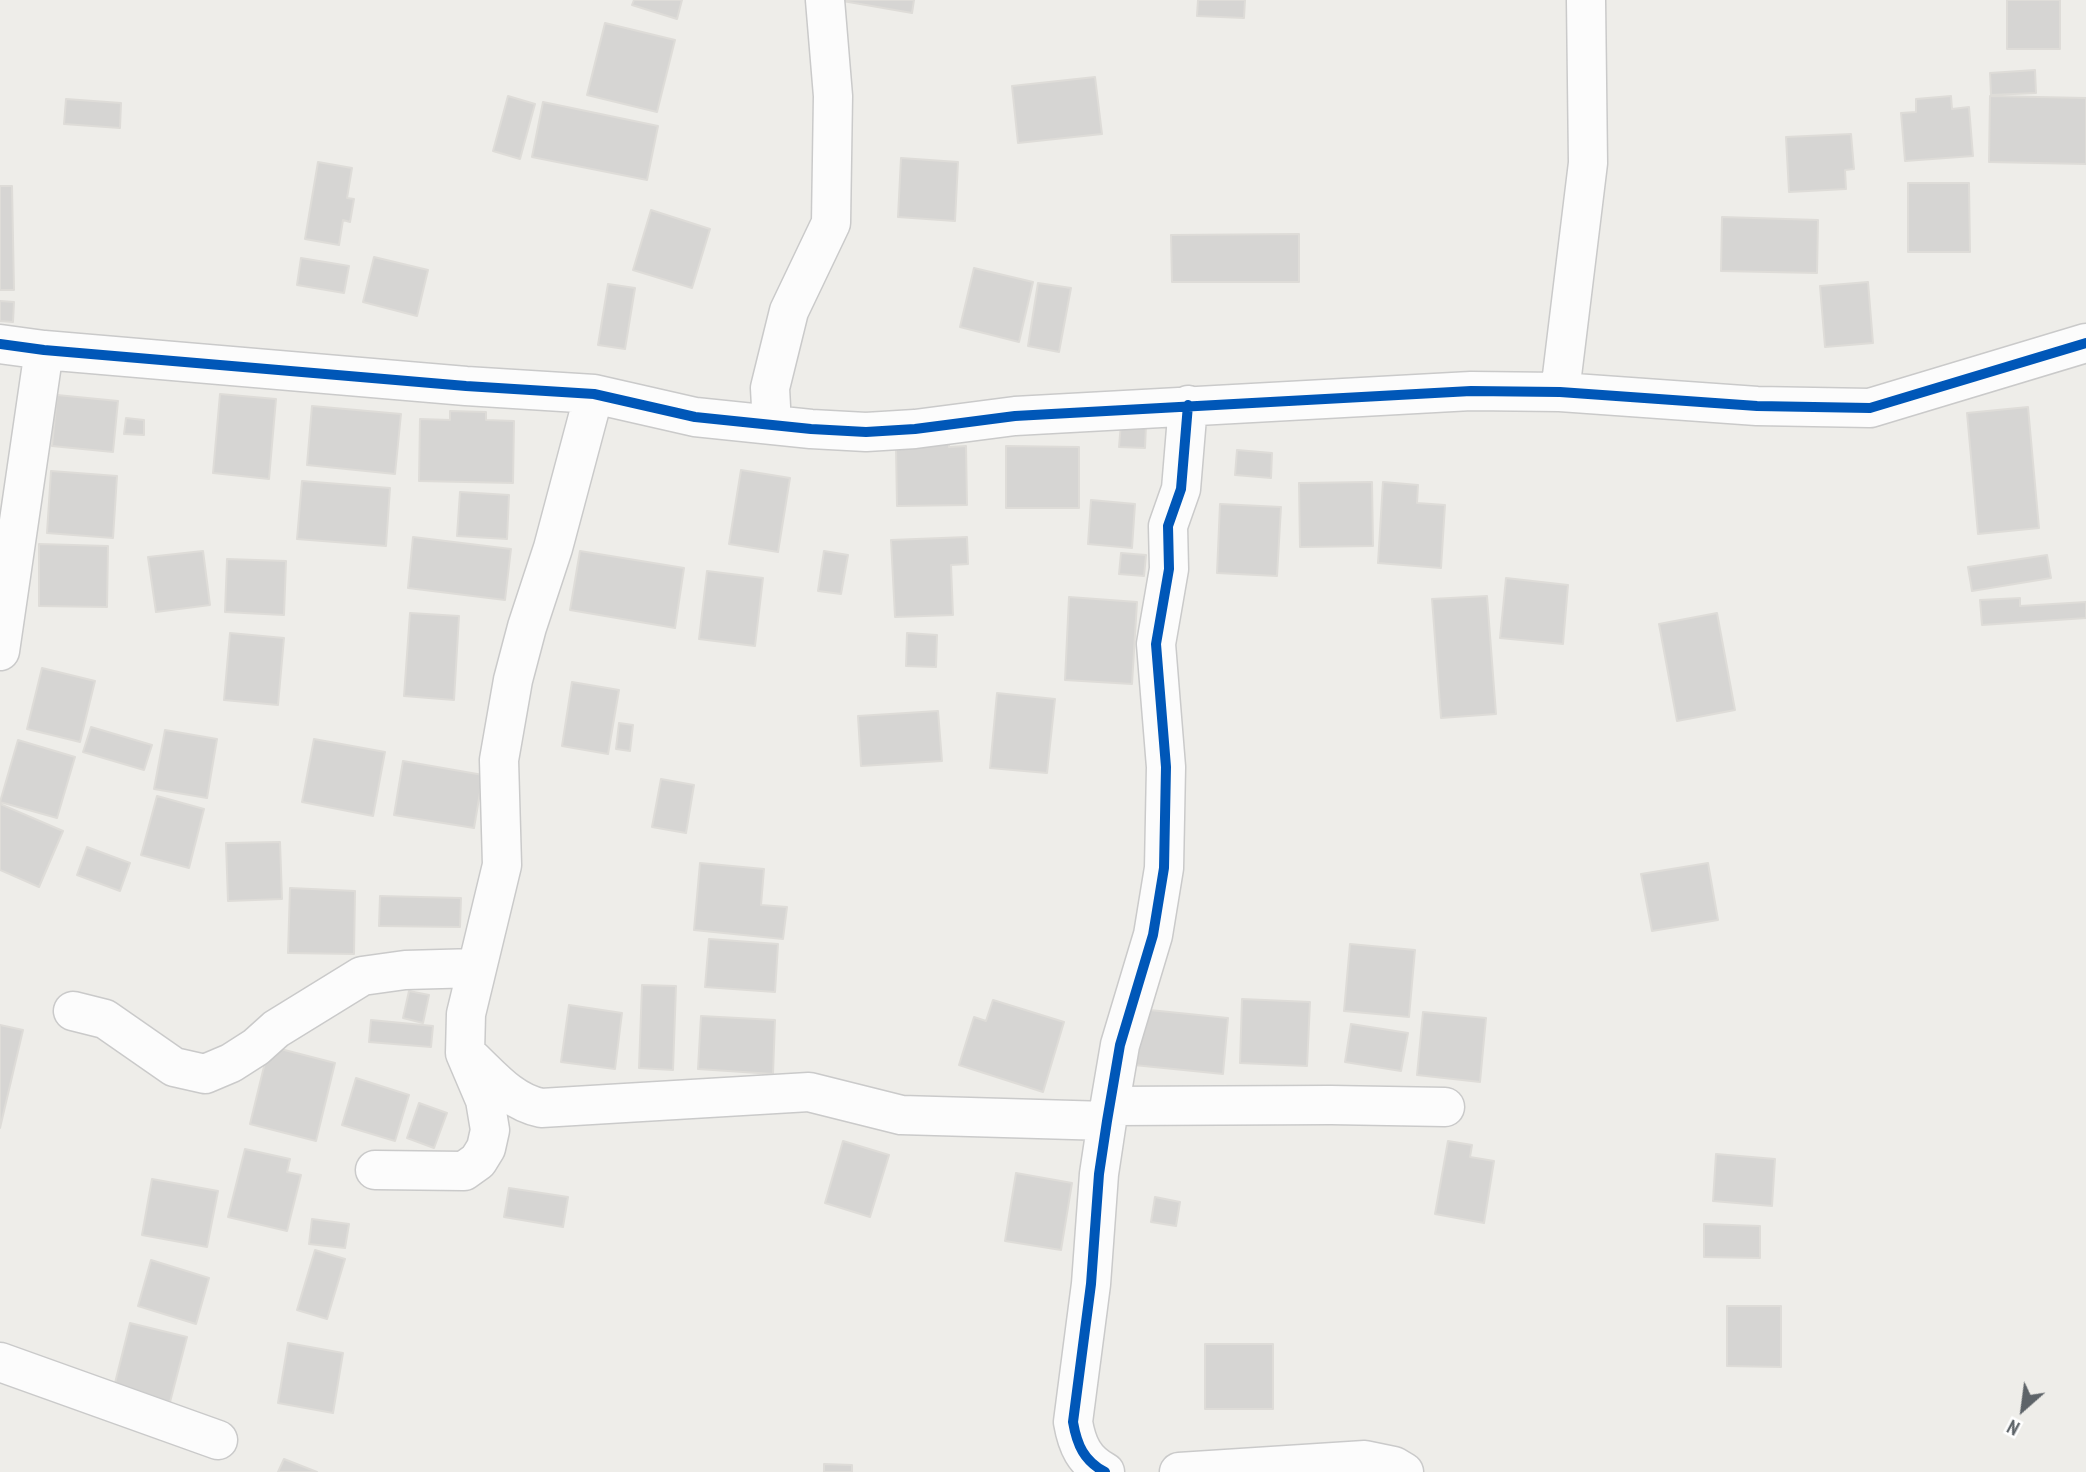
<!DOCTYPE html>
<html>
<head>
<meta charset="utf-8">
<style>
  body { margin:0 }
  #map { position:relative; width:2086px; height:1472px; overflow:hidden; background:#eeede9; font-family:"PT Sans Narrow",sans-serif }
  canvas { display:block }
  .north { position:absolute; left:1988px; top:1374px; width:70px; height:70px; -webkit-text-stroke:5px #fff; paint-order:stroke; rotate:208deg; font-size:19px; font-weight:700; line-height:28px; text-align:center; color:#5d6368 }
  .north::after { content:''; display:block; margin:auto; width:24px; height:32px; background:#5d6368; clip-path:polygon(50% 0,100% 100%,50% 72%,0 100%) }
</style>
</head>
<body>
<div id="map">
<canvas width="2086" height="1472"></canvas>
<div class="north">N</div>
</div>
<script>
const ctx = document.querySelector('canvas').getContext('2d');
ctx.lineJoin = 'round';
function fillPath(path, color) {
  ctx.fillStyle = color;
  ctx.fill(path, 'evenodd');
}
function strokePath(path, color, width, dash) {
  ctx.strokeStyle = color;
  ctx.lineWidth = width;
  ctx.lineCap = dash ? 'butt' : 'round';
  ctx.setLineDash(dash || []);
  ctx.stroke(path);
}
const building = new Path2D(`
  M634,0H682L677,19L632,5Z
  M837,0H914L912,13Z
  M1198,0H1245L1244,18L1197,16Z
  M2007,0H2060V49H2007Z
  M605,23L675,40L657,112L587,95Z
  M2035,70L2036,93L1991,95L1990,73Z
  M1095,77L1102,134L1018,143L1012,86Z
  M508,96L535,104L520,159L493,151Z
  M1951,96L1952,109L1969,107L1973,156L1905,161L1901,113L1916,112V99Z
  M1990,96L2086,98V164L1989,162Z
  M66,99L121,103L120,128L64,124Z
  M543,102L658,126L647,180L532,157Z
  M1851,134L1854,169L1845,170L1846,189L1789,192L1786,137Z
  M901,158L958,162L955,221L898,217Z
  M318,162L352,168L347,198L354,199L350,222L343,220L339,245L305,239Z
  M1908,183H1969L1970,252H1908Z
  M0,186H12L14,290H0Z
  M651,210L710,229L692,288L633,270Z
  M1722,217L1818,220L1817,273L1721,271Z
  M1299,234V282H1172L1171,235Z
  M374,257L428,270L417,316L363,302Z
  M301,258L349,266L344,293L297,285Z
  M974,268L1033,282L1019,342L960,327Z
  M1868,282L1873,343L1825,347L1820,286Z
  M1038,283L1071,288L1059,352L1028,346Z
  M608,284L635,288L625,349L598,345Z
  M0,301L14,302L13,322L0,321Z
  M220,394L276,399L269,479L213,473Z
  M57,395L118,401L113,452L52,446Z
  M312,406L401,414L395,474L307,465Z
  M2028,407L2039,528L1978,534L1967,413Z
  M450,411L486,412V420L514,421L513,483L419,481L420,419L450,420Z
  M126,418L144,420V435L124,434Z
  M1121,423L1146,425L1145,448L1119,447Z
  M949,434V447L966,446L967,505L897,506L896,447Z
  M1006,446L1079,447V508H1006Z
  M1237,450L1272,453L1271,478L1235,475Z
  M741,470L790,478L778,552L729,544Z
  M51,471L117,476L113,538L47,533Z
  M302,481L390,488L386,546L297,539Z
  M1372,482L1373,546L1300,547L1299,483Z
  M1383,482L1418,485L1417,503L1445,505L1441,568L1378,563Z
  M460,492L509,495L507,539L457,536Z
  M1091,500L1135,504L1132,548L1088,544Z
  M1220,504L1281,507L1277,576L1217,573Z
  M413,537L511,549L505,600L408,588Z
  M967,537L968,564L951,565L953,615L895,617L891,540Z
  M39,544L108,546L107,607L39,606Z
  M203,551L210,605L156,612L148,557Z
  M580,551L684,568L675,628L570,610Z
  M824,551L848,555L841,594L818,591Z
  M1121,553L1146,555L1144,576L1119,574Z
  M2047,555L2051,578L1972,591L1968,567Z
  M227,559L286,561L284,615L225,612Z
  M707,571L763,578L755,646L699,639Z
  M1506,578L1568,585L1563,644L1500,638Z
  M1487,596L1496,714L1441,718L1432,599Z
  M1069,597L1137,602L1132,684L1065,680Z
  M2020,598V606L2086,602V618L1982,625L1980,600Z
  M410,613L459,616L454,700L404,696Z
  M1717,613L1735,710L1677,721L1659,624Z
  M230,633L284,638L278,705L224,700Z
  M907,633L937,635L936,667L906,666Z
  M42,668L95,681L80,742L27,729Z
  M572,682L619,690L608,754L562,746Z
  M997,693L1055,699L1047,773L990,768Z
  M938,711L942,761L861,766L858,716Z
  M619,723L633,725L630,751L616,749Z
  M91,727L152,745L144,770L83,752Z
  M165,730L217,739L207,798L154,789Z
  M314,739L385,752L373,816L302,802Z
  M18,740L75,757L57,818L0,802Z
  M403,761L483,775L474,828L394,815Z
  M661,779L694,785L686,833L652,827Z
  M157,796L204,809L189,868L141,855Z
  M0,804L63,831L39,887L0,870Z
  M280,842L282,899L228,901L226,843Z
  M87,847L130,863L120,891L77,875Z
  M700,863L764,869L761,905L787,907L783,939L694,930Z
  M1708,863L1718,920L1652,931L1641,874Z
  M290,888L355,891L354,954L288,953Z
  M380,896L461,898L460,927L379,926Z
  M709,939L778,944L775,992L705,987Z
  M1350,944L1415,950L1409,1017L1344,1011Z
  M642,985L676,986L673,1070L639,1068Z
  M409,991L429,995L423,1023L403,1018Z
  M1242,999L1310,1002L1307,1066L1240,1063Z
  M993,1000L1064,1022L1043,1092L959,1065L974,1017L986,1021Z
  M569,1005L622,1013L615,1069L561,1062Z
  M1140,1009L1228,1018L1223,1074L1134,1065Z
  M1423,1012L1486,1018L1480,1082L1417,1075Z
  M701,1016L775,1020L773,1074L698,1069Z
  M371,1020L433,1026L431,1047L369,1042Z
  M1351,1024L1408,1033L1401,1071L1345,1062Z
  M0,1025L23,1030L0,1128Z
  M269,1046L335,1063L316,1141L250,1124Z
  M356,1078L409,1095L395,1141L342,1125Z
  M419,1103L447,1113L434,1148L407,1138Z
  M843,1141L889,1155L870,1217L825,1203Z
  M1448,1141L1472,1145L1470,1157L1494,1161L1484,1223L1435,1214Z
  M245,1149L290,1159L287,1172L301,1175L287,1231L228,1217Z
  M1716,1154L1775,1159L1772,1206L1713,1201Z
  M1016,1173L1072,1183L1061,1250L1005,1241Z
  M152,1179L218,1191L207,1247L142,1235Z
  M509,1188L568,1197L563,1227L504,1217Z
  M1155,1197L1180,1202L1176,1226L1151,1222Z
  M312,1219L349,1224L345,1248L309,1244Z
  M1704,1224L1760,1226V1258L1704,1257Z
  M315,1250L345,1259L327,1319L297,1310Z
  M151,1260L209,1278L196,1324L138,1306Z
  M1727,1306H1781V1367L1727,1366Z
  M130,1323L187,1337L170,1402L114,1387Z
  M288,1343L343,1353L333,1413L278,1403Z
  M1205,1344H1273V1409H1205Z
  M284,1459L317,1472H278Z
  M824,1464L852,1465V1472H824Z`);
const minor = new Path2D(`
  M0,344L44,350L466,386L594,394L695,417L811,429L866,432L915,429L1015,416L1471,391L1560,392L1757,406L1870,408L2086,343
  M1560,392L1588,163L1586,0
  M772,425L770,388L789,311L831,223L833,96L825,0
  M0,651L44,350
  M73,1011L105,1019L174,1067L205,1074L231,1063L256,1047L276,1029L362,976L405,970L477,968
  M472,1059C493,1079 512,1102 541,1108L809,1092L901,1115L1107,1121
  M1110,1106L1331,1105L1445,1107
  M375,1170L464,1171L478,1161L486,1148L490,1130L485,1100L465,1053L466,1014L502,865L499,760L513,680L527,627L553,548L594,394
  M0,1362L218,1440
  M1105,1472C1084,1461 1077,1445 1073,1422L1091,1284L1099,1174L1107,1121L1120,1045L1153,935L1164,868L1166,767L1156,644L1169,569L1168,526L1181,489L1188,405
  M1179,1472L1365,1460L1394,1466L1404,1472`);
const cycleway = new Path2D(`
  M0,344L44,350L466,386L594,394L695,417L811,429L866,432L915,429L1015,416L1471,391L1560,392L1757,406L1870,408L2086,343
  M1105,1472C1084,1461 1077,1445 1073,1422L1091,1284L1099,1174L1107,1121L1120,1045L1153,935L1164,868L1166,767L1156,644L1169,569L1168,526L1181,489L1188,405`);
fillPath(building, '#d6d5d3');
strokePath(building, '#dedcd8', 2);
strokePath(minor, '#cacaca', 41);
strokePath(minor, '#fcfcfc', 38);
strokePath(cycleway, '#0057b8', 10);
</script>
</body>
</html>
